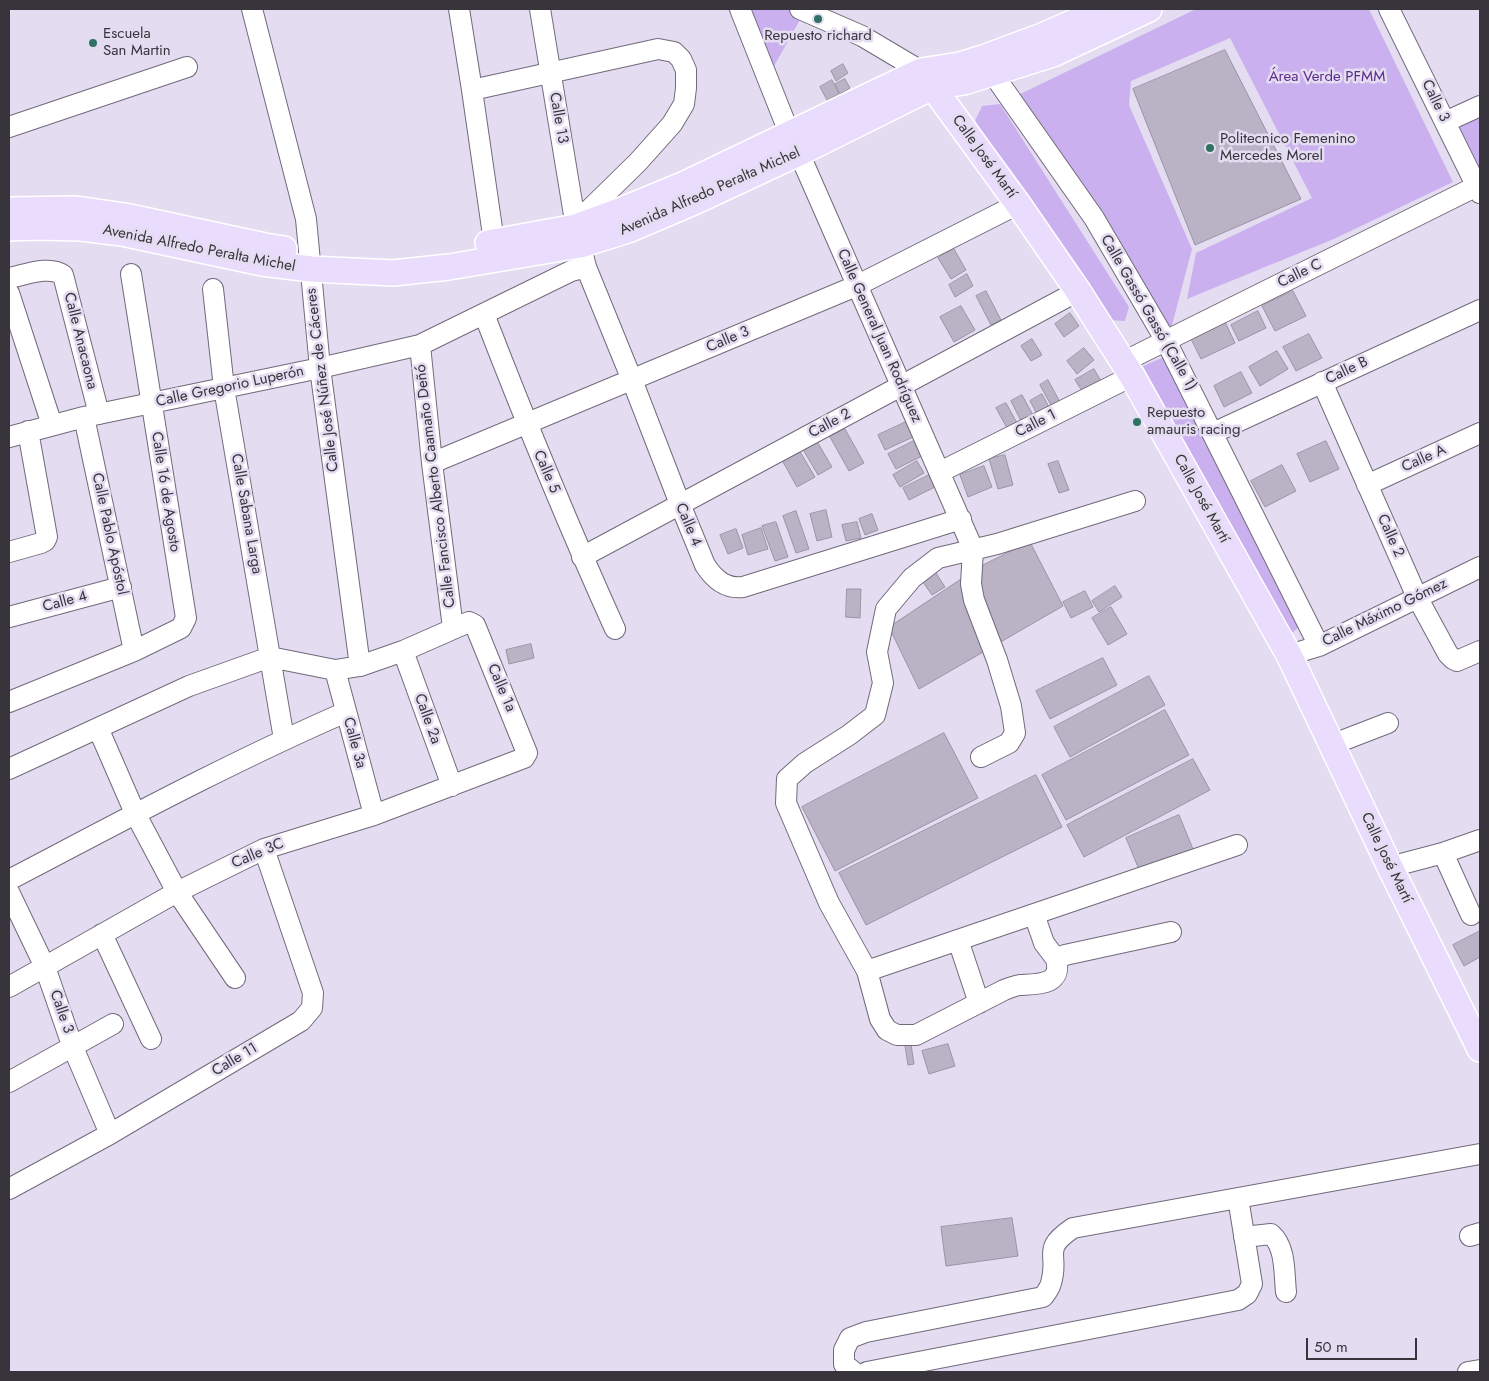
<!DOCTYPE html>
<html>
<head>
<meta charset="utf-8">
<style>
  body { margin:0 }
  #map { position:relative; width:1489px; height:1381px; overflow:hidden; background:#e4dcf0; font-family:Jost,sans-serif }
  canvas { display:block }
  .frame { position:absolute; inset:0; border:10px solid #37343c; pointer-events:none }
  .scale { position:absolute; left:1306px; top:1338px; width:111px; height:22px; box-sizing:border-box; border:2px solid #37343c; border-top:0; padding-left:6px; font-size:15px; line-height:18px; white-space:nowrap; color:#37343c; -webkit-text-stroke:4px #e4dcf0; paint-order:stroke }
</style>
</head>
<body>
<div id="map">
<canvas width="1489" height="1381"></canvas>
<div class="frame"></div>
<div class="scale">50 m</div>
</div>
<script>
const ctx = document.querySelector('canvas').getContext('2d');
ctx.lineJoin = 'round';
function fillPath(path, color) {
  ctx.fillStyle = color;
  ctx.fill(path, 'evenodd');
}
function strokePath(path, color, width, dash) {
  ctx.strokeStyle = color;
  ctx.lineWidth = width;
  ctx.lineCap = dash ? 'butt' : 'round';
  ctx.setLineDash(dash || []);
  ctx.stroke(path);
}
function drawText(font, color, halo, rows, align = 'center') {
  ctx.font = font + ' Jost,sans-serif';
  ctx.lineWidth = 5;
  ctx.setLineDash([]);
  ctx.textBaseline = 'middle';
  ctx.strokeStyle = halo;
  ctx.fillStyle = color;
  for (const [text, x, y, turn = 0] of rows) {
    ctx.save();
    ctx.translate(x, y);
    ctx.rotate((+turn || 0) * Math.PI / 180);
    ctx.textAlign = isNaN(turn) ? turn : align;
    if (halo) ctx.strokeText(text, 0, 0);
    ctx.fillText(text, 0, 0);
    ctx.restore();
  }
}
const green = new Path2D(`
  M747,9H791L802,16L769,75Z
  M1196,9H1369L1453,182L1336,238L1187,299L1196,253L1312,198L1230,38L1131,81L1129,105L1192,249L1171,329L1014,97Z
  M1000,104L1129,307L1125,321L1108,320L975,121L982,106Z
  M1480,113V176L1455,124Z
  M1164,357L1301,625L1290,635L1143,366Z`);
const building = new Path2D(`
  M1225,50L1301,199L1195,245L1133,89Z
  M843,64L848,73L836,81L831,71Z
  M845,79L850,88L840,94L835,84Z
  M832,80L839,94L827,100L820,87Z
  M954,249L966,270L951,279L938,258Z
  M967,274L973,286L955,297L949,285Z
  M986,291L1001,320L991,325L976,296Z
  M1293,291L1306,316L1275,331L1262,306Z
  M961,306L975,330L954,342L940,317Z
  M1258,311L1266,328L1239,341L1231,325Z
  M1070,313L1079,326L1064,337L1055,324Z
  M1225,322L1235,343L1201,359L1191,339Z
  M1309,334L1322,358L1296,371L1283,347Z
  M1032,339L1042,355L1031,361L1021,346Z
  M1084,348L1094,360L1077,374L1067,361Z
  M1277,351L1288,369L1260,386L1249,367Z
  M1094,369L1102,383L1084,394L1075,380Z
  M1241,372L1252,393L1224,407L1214,386Z
  M1048,380L1060,402L1052,407L1040,385Z
  M1042,394L1049,407L1037,414L1030,401Z
  M1022,395L1033,415L1021,421L1011,401Z
  M1006,403L1017,423L1007,428L996,408Z
  M906,422L913,437L885,450L878,435Z
  M845,429L864,463L849,471L830,437Z
  M815,438L832,467L818,475L801,446Z
  M916,440L924,455L896,469L888,454Z
  M1326,441L1339,469L1310,482L1297,454Z
  M799,450L815,477L797,487L782,460Z
  M1005,455L1013,485L998,489L989,459Z
  M917,461L924,473L900,487L893,475Z
  M1058,461L1069,490L1059,493L1048,464Z
  M1282,465L1296,491L1265,507L1251,481Z
  M984,466L992,487L968,497L960,475Z
  M929,475L935,487L909,500L903,488Z
  M826,510L832,537L817,541L810,514Z
  M796,511L809,549L796,553L783,516Z
  M872,514L878,530L865,535L859,519Z
  M776,522L788,557L775,561L762,526Z
  M857,522L861,538L846,541L842,525Z
  M761,528L768,549L748,555L742,535Z
  M736,529L743,548L728,554L720,535Z
  M1030,542L1063,606L919,689L889,627L979,567Z
  M936,573L945,587L932,595L923,582Z
  M1115,586L1122,597L1099,612L1092,601Z
  M847,589H861L860,618L846,617Z
  M1085,591L1093,607L1071,618L1063,602Z
  M1111,607L1127,634L1108,645L1092,618Z
  M531,644L534,658L509,664L506,650Z
  M1103,658L1117,685L1050,719L1036,691Z
  M1149,676L1165,705L1070,757L1054,727Z
  M1165,710L1189,755L1066,820L1042,775Z
  M944,733L978,798L835,871L802,807Z
  M1193,759L1210,790L1084,857L1067,825Z
  M1036,775L1062,827L866,925L839,873Z
  M1179,815L1193,849L1140,872L1126,838Z
  M1480,931V957L1464,966L1453,945Z
  M910,1038L914,1064L908,1065L904,1039Z
  M948,1044L955,1066L929,1074L922,1051Z
  M1012,1218L1018,1256L946,1266L941,1227Z`);
const minor = new Path2D(`
  M252,9L306,219L320,368L360,666
  M459,9L472,90L494,242
  M540,9L576,227L586,267L632,380L680,504L705,565C714,579 725,589 743,587L961,519
  M740,9L790,135
  M800,9L862,36L921,71
  M1389,9L1480,193
  M993,74L1094,218L1166,341L1319,646
  M472,90L658,49L674,52L681,59L686,70V88L684,104L672,124L638,162L589,210L575,216
  M1445,122L1480,106
  M9,127L187,67
  M799,153L973,549L971,584L974,600L997,660L1011,706L1015,733L1009,743L981,757
  M9,278C25,275 49,265 63,275L99,414
  M213,289L224,388L284,739
  M9,293L52,425
  M484,314C525,420 568,525 615,629
  M420,345L432,463L453,628
  M1123,362L1477,186
  M1322,382L1417,597L1448,654L1453,659L1457,661L1480,651
  M84,417L134,651
  M1213,433L1480,310
  M9,437L84,417L320,368L420,345L571,271L586,267
  M432,463L856,286L1018,204
  M940,472L1132,376
  M1367,485L1480,433
  M1135,501L997,544L938,558L912,578L886,609L877,652L883,683L875,715L849,735L805,763L787,779L786,803L829,903L867,971L880,1019L887,1030L897,1035H916L1004,990C1009,988 1014,986 1020,985C1036,984 1063,986 1056,959L1065,955L1171,932
  M9,552L41,543L45,541L47,537L28,431
  M582,557L1078,291
  M9,617L121,587
  M403,651L452,786
  M1289,655L1319,646L1480,567
  M335,670L374,815
  M9,702L134,651L181,628L186,618L131,274
  M98,728L135,813L177,892L235,978
  M1331,745L1388,723
  M9,769L189,686L270,657L335,670L360,666L403,651L469,622L475,625L527,753L524,758L374,815L264,849L177,892L9,987
  M1443,853L1471,915
  M1390,867L1443,853L1480,840
  M9,880C120,822 231,762 346,712
  M9,892L45,967L72,1045L110,1134
  M1034,914L1044,943L1056,959
  M102,934L151,1039
  M958,940L979,1003
  M867,971L1237,845
  M9,1082L113,1024
  M9,1189L110,1134L301,1021L312,1008L313,993L264,849
  M1470,1236L1480,1233
  M1244,1237L1271,1234C1286,1247 1284,1273 1286,1292
  M854,1372L844,1364V1350L850,1338L866,1332L1043,1297C1046,1293 1050,1288 1051,1283C1060,1254 1040,1250 1073,1228L1480,1154
  M867,1372L1238,1300L1247,1294L1252,1284L1238,1198
  M1468,1372L1480,1370`);
const major = new Path2D(`
  M924,75L1018,204L1078,291L1132,376L1289,655L1390,867L1480,1049
  M9,210L76,209L125,216L265,246L284,249
  M9,228L39,227L81,228L122,233L262,263L311,269L393,273L449,267L580,245L628,230L696,201L799,153L932,87L964,82L1053,54L1149,9
  M488,243L576,227L622,210L685,184L921,71L960,65L983,58L1042,36L1104,9`);
const markers = [
  [818,19,5,"#2f7162"],
  [93,43,5,"#2f7162"],
  [1210,148,5,"#2f7162"],
  [1137,422,5,"#2f7162"]
];
const poiNames = [
  ["Escuela",103,34],
  ["San Martin",103,51],
  ["Repuesto richard",818,36,"center"],
  ["Politecnico Femenino",1220,139],
  ["Mercedes Morel",1220,156],
  ["Repuesto",1147,413],
  ["amauris racing",1147,430]
];
const parkNames = [
  ["Área Verde PFMM",1327,77]
];
const streetNames = [
  ["Calle 3",1435,101,64],
  ["Calle 13",558,118,80],
  ["Calle José Martí",984,157,54],
  ["Avenida Alfredo Peralta Michel",710,192,-24],
  ["Avenida Alfredo Peralta Michel",199,249,11],
  ["Calle C",1300,274,-26],
  ["Calle Gassó Gassó (Calle 1)",1148,313,60],
  ["Calle General Juan Rodríguez",879,336,66],
  ["Calle 3",728,340,-23],
  ["Calle Anacaona",80,341,76],
  ["Calle B",1347,371,-25],
  ["Calle José Núñez de Cáceres",323,380,-97],
  ["Calle Gregorio Luperón",230,387,-12],
  ["Calle 2",830,424,-28],
  ["Calle 1",1036,424,-27],
  ["Calle A",1424,459,-24],
  ["Calle 5",546,472,67],
  ["Calle Fancisco Alberto Caamaño Deñó",436,486,-97],
  ["Calle 16 de Agosto",165,492,81],
  ["Calle José Martí",1201,499,61],
  ["Calle Sabana Larga",246,514,80],
  ["Calle 4",688,525,67],
  ["Calle Pablo Apóstol",109,534,78],
  ["Calle 2",1390,536,66],
  ["Calle 4",65,602,-15],
  ["Calle Máximo Gómez",1385,613,-26],
  ["Calle 1a",501,688,67],
  ["Calle 2a",427,719,70],
  ["Calle 3a",354,743,75],
  ["Calle 3C",258,854,-23],
  ["Calle José Martí",1386,858,64],
  ["Calle 3",61,1012,71],
  ["Calle 11",235,1060,-31]
];
fillPath(green, '#cbb0ef');
fillPath(building, '#bab2c5');
strokePath(building, '#9b93a5', 1);
strokePath(minor, '#716a7b', 22);
strokePath(major, '#fff', 28);
strokePath(minor, '#fff', 20);
strokePath(major, '#e9dcfc', 25);
for (const [x, y, r, color] of markers) {
  const dot = new Path2D();
  dot.arc(x, y, r, 0, 2 * Math.PI);
  ctx.fillStyle = color;
  ctx.fill(dot);
  strokePath(dot, '#e4dcf0', 2);
}
drawText('15px', '#37343c', '#e4dcf0', poiNames, 'left');
drawText('15px', '#5b2b89', '#e4dcf0', parkNames);
drawText('15px', '#37343c', '#e4dcf0', streetNames);
</script>
</body>
</html>
